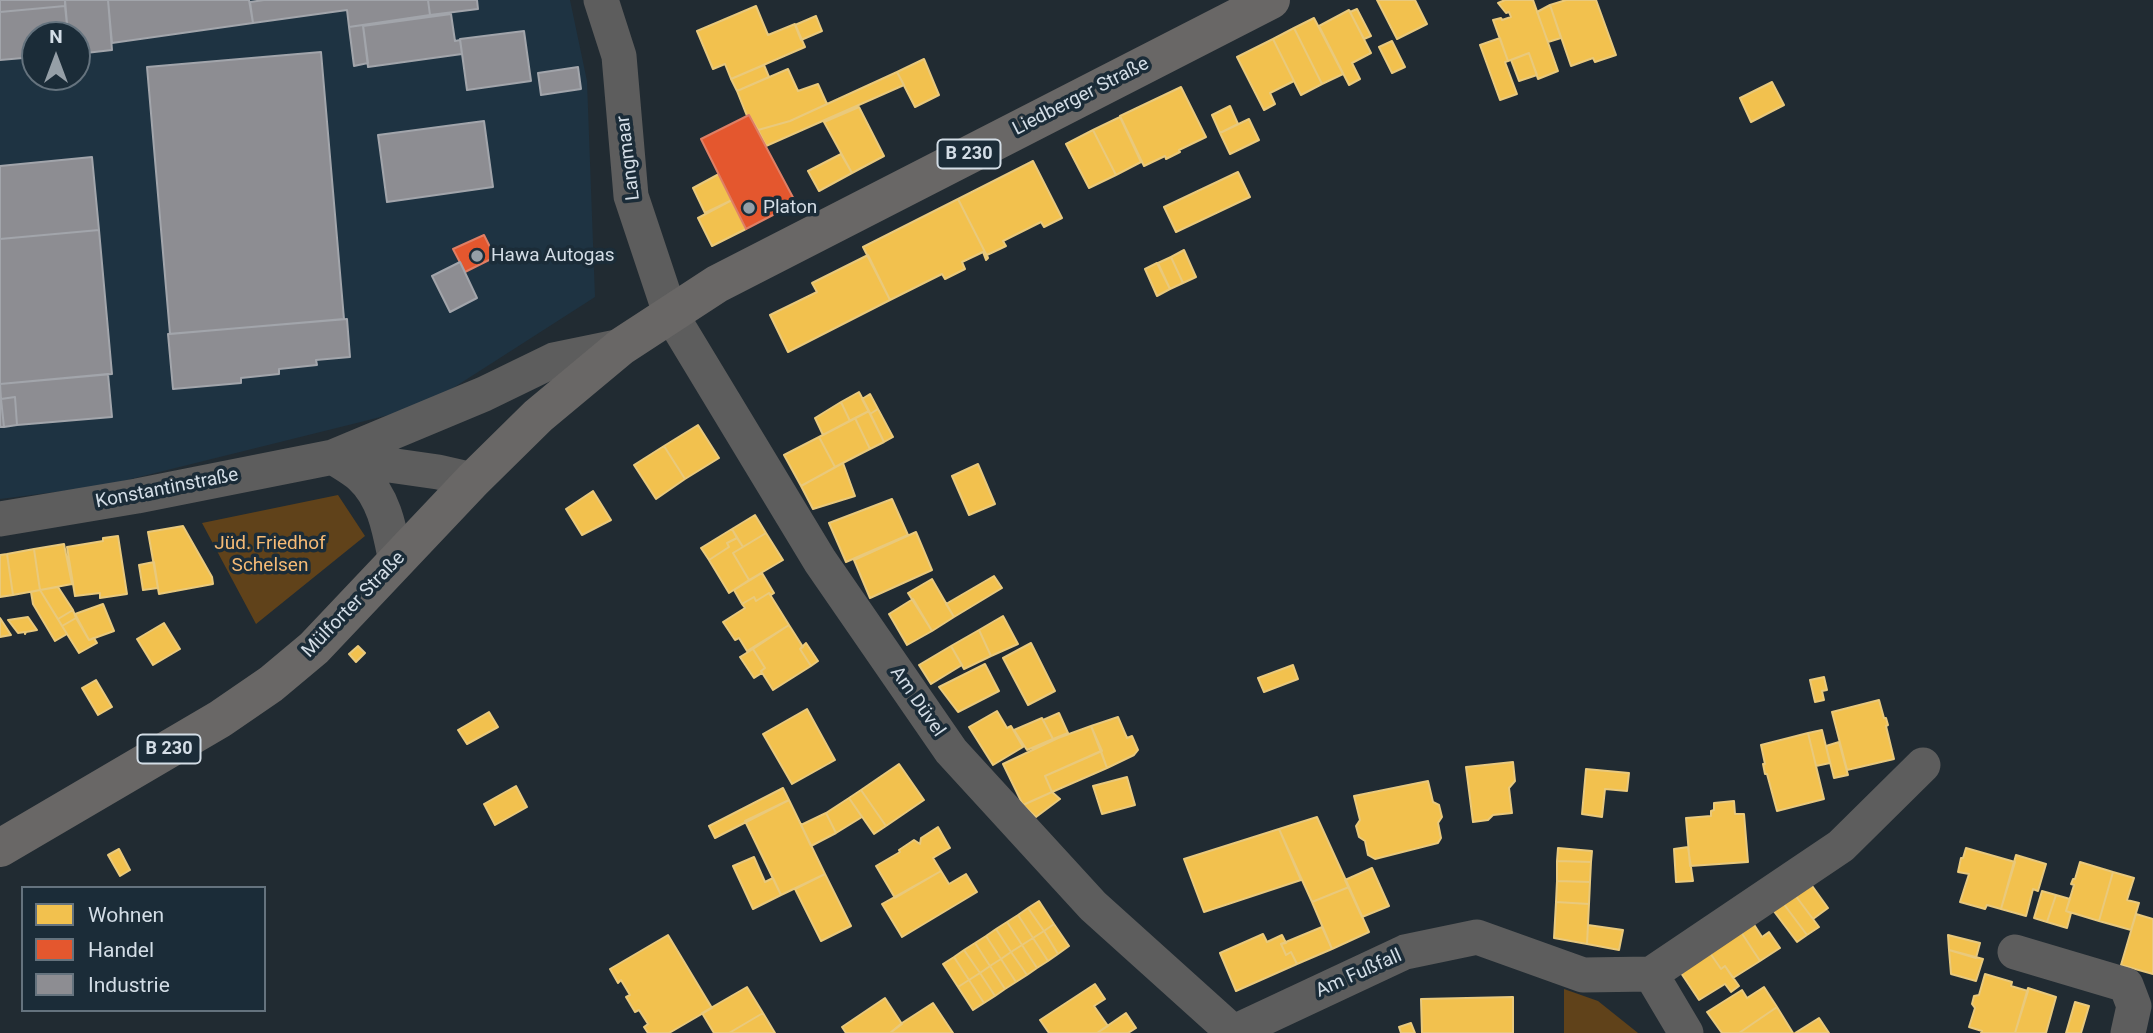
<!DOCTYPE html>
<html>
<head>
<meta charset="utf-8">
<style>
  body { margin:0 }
  #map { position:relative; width:2153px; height:1033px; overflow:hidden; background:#212b32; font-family:Roboto,sans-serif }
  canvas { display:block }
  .legend { position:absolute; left:21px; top:886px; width:245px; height:126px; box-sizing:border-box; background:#1b2c38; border:2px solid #65737e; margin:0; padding:9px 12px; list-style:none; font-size:21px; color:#d3dde6 }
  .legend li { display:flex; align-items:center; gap:14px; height:35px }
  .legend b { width:35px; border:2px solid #65737e }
  .north { position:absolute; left:21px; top:21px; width:70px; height:70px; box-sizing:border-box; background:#1b2c38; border:2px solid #65737e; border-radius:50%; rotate:0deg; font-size:19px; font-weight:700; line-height:28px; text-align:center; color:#d3dde6 }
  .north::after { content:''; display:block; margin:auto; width:24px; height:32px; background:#959fa7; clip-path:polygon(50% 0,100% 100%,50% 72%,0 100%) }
</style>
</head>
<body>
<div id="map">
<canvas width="2153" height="1033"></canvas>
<ul class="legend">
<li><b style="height:19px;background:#f2c14e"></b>Wohnen</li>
<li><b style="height:19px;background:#e4572e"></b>Handel</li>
<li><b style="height:19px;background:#8d8d92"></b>Industrie</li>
</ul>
<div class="north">N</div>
</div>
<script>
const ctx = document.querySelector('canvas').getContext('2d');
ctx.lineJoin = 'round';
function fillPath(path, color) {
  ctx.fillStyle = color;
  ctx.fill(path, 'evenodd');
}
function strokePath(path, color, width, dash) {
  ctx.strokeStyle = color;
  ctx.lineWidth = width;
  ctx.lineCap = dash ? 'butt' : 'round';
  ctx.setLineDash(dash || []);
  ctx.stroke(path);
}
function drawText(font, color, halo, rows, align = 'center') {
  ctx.font = font + ' Roboto,sans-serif';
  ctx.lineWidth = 7;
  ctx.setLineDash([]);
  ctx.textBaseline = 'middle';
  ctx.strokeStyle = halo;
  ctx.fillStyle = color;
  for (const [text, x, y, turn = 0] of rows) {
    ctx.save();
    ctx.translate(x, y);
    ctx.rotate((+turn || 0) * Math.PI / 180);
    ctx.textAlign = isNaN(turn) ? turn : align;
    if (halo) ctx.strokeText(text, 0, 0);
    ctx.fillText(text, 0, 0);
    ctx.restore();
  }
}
const built = new Path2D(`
  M0,0H570L587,81L595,297L425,406L103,486L0,499ZM35,35H77V77H35Z`);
const green = new Path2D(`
  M338,495L365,536L256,624L202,523Z
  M1564,989L1598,1001L1638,1033H1564Z`);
const homes = new Path2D(`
  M1377,0H1415L1427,24L1397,39Z
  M1505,0H1533L1558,71L1538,79L1529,53L1508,61L1493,20L1501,18L1502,20L1511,17L1509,12L1506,13L1498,3Z
  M1566,0H1596L1616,55L1595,62L1593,58L1571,66L1550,5Z
  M1550,5L1561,38L1548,42L1537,12Z
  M756,6L768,35L795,24L805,47L731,79L725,64L713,69L697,31Z
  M1357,9L1371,36L1364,39L1350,12Z
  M1349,10L1371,53L1352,63L1360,79L1349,85L1319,26Z
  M816,16L822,31L801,40L795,25Z
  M1314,18L1343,74L1322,84L1294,28Z
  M1294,28L1322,84L1301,95L1273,39Z
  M1500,38L1508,61L1505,62L1517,94L1500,100L1480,45Z
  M1273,39L1294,81L1270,93L1275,104L1264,110L1237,57Z
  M1392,41L1405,67L1392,73L1379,47Z
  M1529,53L1537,75L1519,81L1511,60Z
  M924,59L939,95L915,107L897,72Z
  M764,65L769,77L737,91L731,79Z
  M788,69L798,91L818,84L827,104L790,121L758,130L749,115L747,116L737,91Z
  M897,72L904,85L766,146L758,130L790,121Z
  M1772,82L1784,105L1751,122L1740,98Z
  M1181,87L1206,137L1179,150L1180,152L1166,159L1165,156L1144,166L1120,116Z
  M1230,106L1238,124L1220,133L1212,115Z
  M859,107L884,156L852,173L824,122Z
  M1120,117L1141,162L1116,175L1093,130Z
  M1249,119L1259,140L1230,154L1220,133Z
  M1093,130L1116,175L1089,188L1066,144Z
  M841,154L852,173L819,191L808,171Z
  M1033,161L1062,218L1044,227L1041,222L1003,241L1006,246L987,255L988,258L958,199Z
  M1238,172L1250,197L1176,232L1164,207Z
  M719,174L732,200L705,213L693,188Z
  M958,199L988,258L986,260L983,252L962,262L965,269L945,279L942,274L890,300L863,247Z
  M732,200L746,229L712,246L698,218Z
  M1184,250L1196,277L1183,283L1171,257Z
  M868,255L890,300L788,352L770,315L817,292L812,283Z
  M1171,257L1183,283L1170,289L1158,263Z
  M1157,263L1170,289L1157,296L1145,269Z
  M859,392L869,411L850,421L841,402Z
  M870,394L878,409L870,414L862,399Z
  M841,402L850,421L823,435L815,418Z
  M878,409L893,437L884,442L870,414Z
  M869,411L884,442L870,449L855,418Z
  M855,418L870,449L835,467L819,437Z
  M698,425L719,458L685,479L664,446Z
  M819,437L835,467L801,486L784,455Z
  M664,446L685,479L656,499L634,465Z
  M843,463L855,496L813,509L801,486Z
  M978,464L995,504L969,515L952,476Z
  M593,491L611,520L582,535L566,509Z
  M892,499L908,535L846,562L829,523Z
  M755,515L766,533L743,547L732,529Z
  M183,526L212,577L213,584L159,594L148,532Z
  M732,529L737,538L727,543L729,547L709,560L701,548Z
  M916,532L932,570L870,598L854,560Z
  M766,533L783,560L749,580L733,553Z
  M118,536L127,594L100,598V593L75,596L67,547L103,541V538Z
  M737,538L743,547L733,553L749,580L729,593L709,560L729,547L727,543Z
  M64,544L72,584L40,590L34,549Z
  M34,549L40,590L13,595L7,554Z
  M7,554L13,595L0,597V555Z
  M154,562L158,588L143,590L139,565Z
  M762,573L774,593L771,595L769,593L756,601L754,597L742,604L734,590Z
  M994,576L1002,588L954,617L946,604Z
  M932,579L954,617L932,631L908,593Z
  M58,587L73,610L58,619L40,590Z
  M40,590L67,634L55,641L33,604L31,592Z
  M769,593L789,625L747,651L739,638L735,640L723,622L745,608L742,604L754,597L756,601Z
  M913,599L932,631L907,645L889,614Z
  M103,604L114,631L89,640L75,614Z
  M73,610L76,618L62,626L58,619Z
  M1003,616L1018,644L991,656L979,630Z
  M28,617L37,630L26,632L25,634V632L18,633L8,620Z
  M0,618L11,635L0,637Z
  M76,618L89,640L94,638L97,643L79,653L62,626Z
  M164,623L180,649L153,665L137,639Z
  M789,625L803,647L800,649L811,666L773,690L761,671L765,668L753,649Z
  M979,630L991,656L964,669L951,646Z
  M806,643L818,661L811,666L800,649Z
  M1031,643L1055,691L1028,705L1003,658Z
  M358,646L365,653L356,662L349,654Z
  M951,646L962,665L931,684L919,665Z
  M753,649L765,668L761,671L762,673L754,678L740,657Z
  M985,664L999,691L958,712L939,687Z
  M1293,665L1298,679L1264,692L1258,678Z
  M1824,677L1827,690L1822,691L1824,700L1815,702L1810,680Z
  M96,680L112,707L98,715L82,688Z
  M1879,700L1884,718H1886L1888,725L1886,726L1894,759L1847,770L1832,712Z
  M807,709L835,760L792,784L763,734Z
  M997,711L1007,728L1011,726L1023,747L993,765L969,727Z
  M489,712L498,727L467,744L458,730Z
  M1059,713L1068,733L1053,739L1043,720Z
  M1118,717L1127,738L1132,736L1138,750L1134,755L1107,768L1091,726Z
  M1042,718L1053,739L1027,750L1014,730Z
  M1091,726L1102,751L1045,776L1052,792L1023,805L1003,764L1058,738Z
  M1822,730L1830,763L1816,766L1808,733Z
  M1808,733L1824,799L1777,811L1767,774H1765L1763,764H1765L1761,745Z
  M1839,742L1848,775L1834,778L1826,746Z
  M1101,751L1107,768L1052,792L1045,776Z
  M1513,762L1515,781L1509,788L1512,813L1493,815L1488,820L1473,822L1466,767Z
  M899,764L924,800L886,826L861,790Z
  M1586,769L1629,773L1627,791L1605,789L1602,817L1582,814Z
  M1127,777L1135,805L1102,814L1093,786Z
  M1428,781L1433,802L1439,805L1442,817L1438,823L1441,838L1438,843L1375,859L1368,855L1365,841L1359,837L1356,826L1360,820L1354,796Z
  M516,786L527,807L495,825L484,804Z
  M783,788L789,800L715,838L709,826Z
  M861,790L886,826L874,834L849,798Z
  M1052,792L1060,799L1036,817L1023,805Z
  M849,798L862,817L836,833L826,813Z
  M789,800L825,874L781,895L745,821Z
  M1734,801L1735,814H1744L1748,862L1690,866L1686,818L1711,816V811L1714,810V803Z
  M826,813L836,833L811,846L801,825Z
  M1317,817L1349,887L1312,902L1279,829Z
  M938,827L950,848L933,858L941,871L895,898L876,866L900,852L899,850L914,840L920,844L921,838Z
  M1279,829L1301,880L1204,912L1184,859Z
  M1688,847L1693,881L1676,882L1674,849Z
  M1558,848L1592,851L1591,862L1557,861Z
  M1966,848L2015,862L2001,909L1987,905L1985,909L1960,902L1969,874L1958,872L1961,858H1963Z
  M119,849L130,870L120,876L108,855Z
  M2016,855L2046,864L2038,891L2033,889L2026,916L2001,909Z
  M754,857L765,882L773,878L781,895L753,909L733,866Z
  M1557,861L1591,862L1590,882L1557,881Z
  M2080,862L2113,872L2099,921L2066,911L2074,885L2071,884L2073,879H2075Z
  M1372,868L1389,906L1362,917L1345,880Z
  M941,871L949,884L966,874L977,892L902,937L882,904Z
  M2113,872L2134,878L2127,900L2139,903L2131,930L2099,921Z
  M825,874L851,926L821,941L795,889Z
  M1557,881L1590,882L1589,904L1556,902Z
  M1810,883L1828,908L1813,919L1795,895Z
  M1349,887L1369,932L1332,949L1312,902Z
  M2042,891L2056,895L2047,922L2034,918Z
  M1795,895L1819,927L1807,935L1783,903Z
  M2056,895L2070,899L2066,911L2071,913L2067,928L2047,922Z
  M1039,901L1054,924L1044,931L1028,908Z
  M1556,902L1589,904L1587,944L1554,938Z
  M1783,903L1807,935L1797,942L1773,910Z
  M1028,908L1044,931L1033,938L1018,915Z
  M2136,914L2153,919V974L2121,965Z
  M1018,915L1033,938L1022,945L1007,922Z
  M1007,922L1022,945L1011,952L996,929Z
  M1753,923L1762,937L1769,932L1780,948L1760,961L1741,932Z
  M1054,924L1069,946L1058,954L1044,931Z
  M1588,925L1623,930L1619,950L1587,944Z
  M1322,927L1332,949L1297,964L1291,952L1286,955L1281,944Z
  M996,929L1011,952L1001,959L986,936Z
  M1044,931L1058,954L1048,961L1033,938Z
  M1741,932L1760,961L1733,978L1725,966L1721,969L1710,953Z
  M1263,934L1267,942L1282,935L1286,943L1281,944L1286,955L1291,952L1297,964L1236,991L1220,953Z
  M668,935L712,1008L669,1033H648L644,1027L648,1024L639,1010L635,1012L626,997L630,995L621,980L618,983L610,969Z
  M1948,935L1980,943L1976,958L1949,950Z
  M986,936L1001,959L990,966L975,943Z
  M1033,938L1048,961L1037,968L1022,945Z
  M975,943L990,966L980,973L964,950Z
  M1022,945L1037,968L1027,975L1011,952Z
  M964,950L980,973L969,980L954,957Z
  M1949,950L1983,959L1976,981L1951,974Z
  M1011,952L1027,975L1016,982L1001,959Z
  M1710,953L1721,969L1725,966L1739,986L1731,992L1725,984L1699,1000L1681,973Z
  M954,957L969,980L958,987L943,964Z
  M1001,959L1016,982L1005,989L990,966Z
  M990,966L1005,989L995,996L980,973Z
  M980,973L995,996L984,1003L969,980Z
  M1985,974L2012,982L2011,986L2028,991L2015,1033H1981L1982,1031L1969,1027L1975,1008L1972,1004L1974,996L1979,995Z
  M969,980L984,1003L973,1010L958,987Z
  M1095,984L1105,999L1094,1006L1108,1026L1097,1033H1049L1040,1020Z
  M747,987L763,1013L729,1033H714L702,1013Z
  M1764,987L1777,1007L1739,1033H1722L1707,1012L1742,990L1747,998Z
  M2028,988L2056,997L2046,1033H2015Z
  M1513,997V1033H1422L1421,999Z
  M885,998L902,1024L890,1033H846L842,1027Z
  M2075,1002L2089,1006L2081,1033H2066Z
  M933,1003L953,1033H890L902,1023Z
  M1777,1007L1793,1033H1739Z
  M763,1013L775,1033H729Z
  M1126,1013L1136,1028L1128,1033H1097Z
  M1819,1018L1829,1033H1795Z
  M1411,1023L1415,1033H1401L1399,1027Z`);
const shops = new Path2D(`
  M749,115L796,203L746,229L701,139Z
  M484,235L495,257L465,272L453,249Z`);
const industry = new Path2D(`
  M0,0H65V6L0,12Z
  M65,0H108L112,50L77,54V35H68Z
  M108,0H249L253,23L112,43Z
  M264,0H428L430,15L349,27L347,10L253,23L250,2Z
  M428,0H477L478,9L430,15Z
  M65,6L68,35H35V57L0,60V12Z
  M451,14L455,41L460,40L462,54L368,67L363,26Z
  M363,25L368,63L354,66L349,27Z
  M524,31L531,81L467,90L460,39Z
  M321,52L344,319L170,334L147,67Z
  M578,67L581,89L541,95L538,73Z
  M484,121L493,187L387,202L378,135Z
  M92,157L99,230L0,239V166Z
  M99,230L112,374L0,384V239Z
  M460,262L477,298L450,312L432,276Z
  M347,319L350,357L316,360L317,365L279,369V374L241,378V383L173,389L168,334Z
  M108,374L112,417L17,425L15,397L1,399L0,384Z
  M0,390L4,427H0Z
  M15,397L17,425L4,427L1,399Z`);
const street = new Path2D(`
  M601,0L619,56L631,196L670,313L820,561L951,751L1093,906L1234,1033
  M333,457L438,472L473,480
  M333,457C342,463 353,469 361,476C385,498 390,532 396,562
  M0,519L137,496L333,457L484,394L554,360L622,346
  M2015,952L2126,985L2134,1006L2128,1033
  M1651,974L1841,846L1923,765
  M1234,1032L1405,952L1477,937L1583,975L1651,974L1686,1033`);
const primary = new Path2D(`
  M0,848L220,719L271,684L314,648L473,480L538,416L622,346L717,284L1271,0`);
const markers = [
  [749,208,7,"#959fa7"],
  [477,256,7,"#959fa7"]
];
const shields = [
  [969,154,63],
  [169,749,63]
];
const shieldNames = [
  ["B 230",969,154],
  ["B 230",169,749]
];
const streetNames = [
  ["Liedberger Straße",1081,97,-27],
  ["Langmaar",629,158,-97],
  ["Konstantinstraße",167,489,-11],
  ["Mülforter Straße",354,605,-46],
  ["Am Düvel",917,702,55],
  ["Am Fußfall",1359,974,-24]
];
const poiNames = [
  ["Platon",763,208],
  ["Hawa Autogas",491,256]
];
const parkNames = [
  ["Jüd. Friedhof",270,544],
  ["Schelsen",270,566]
];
fillPath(built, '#1e3342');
fillPath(green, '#60421a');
fillPath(homes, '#f2c14e');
strokePath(homes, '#e9c97c', 2);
fillPath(shops, '#e4572e');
strokePath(shops, '#df7f65', 2);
fillPath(industry, '#8d8d92');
strokePath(industry, '#a2a5ab', 2);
strokePath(street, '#5d5d5d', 35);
strokePath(primary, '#696766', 38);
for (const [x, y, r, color] of markers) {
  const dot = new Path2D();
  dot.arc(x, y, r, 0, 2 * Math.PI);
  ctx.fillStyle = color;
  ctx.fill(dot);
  strokePath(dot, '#1b2c38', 2.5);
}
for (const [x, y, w] of shields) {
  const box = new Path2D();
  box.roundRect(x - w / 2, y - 14.5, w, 29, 5);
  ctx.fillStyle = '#1b2c38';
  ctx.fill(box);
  strokePath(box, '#d3dde6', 2);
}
drawText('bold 18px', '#d3dde6', null, shieldNames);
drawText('19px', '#d3dde6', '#1b2c38', streetNames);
drawText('19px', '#d3dde6', '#1b2c38', poiNames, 'left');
drawText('19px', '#f5ba75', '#1b2c38', parkNames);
</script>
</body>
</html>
